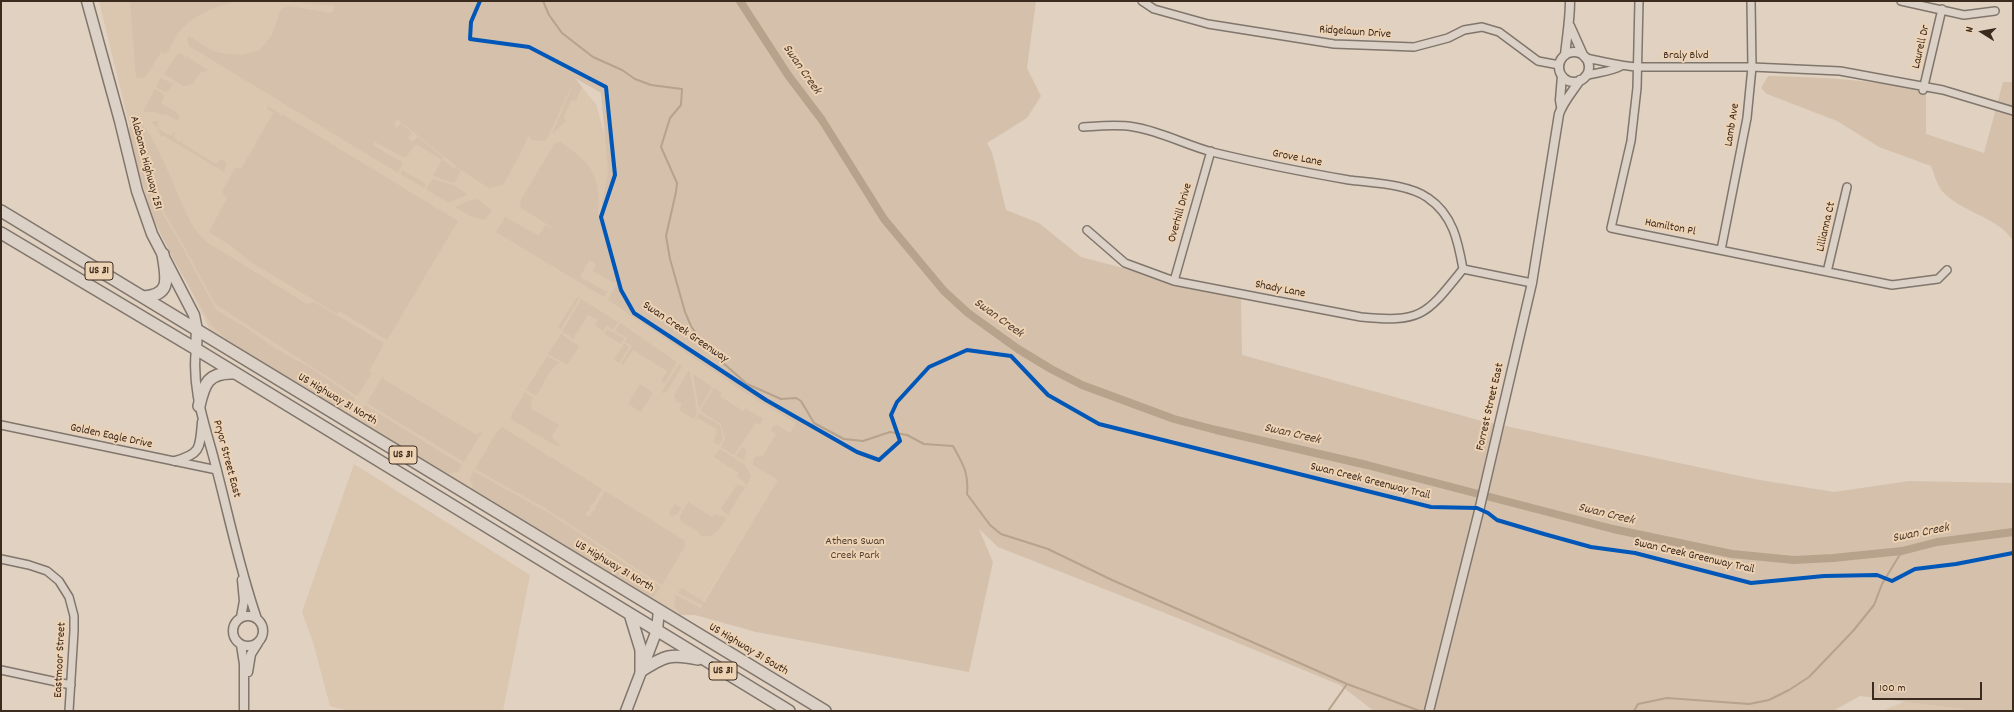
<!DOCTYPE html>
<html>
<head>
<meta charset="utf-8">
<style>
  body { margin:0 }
  #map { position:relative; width:2014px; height:712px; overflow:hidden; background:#e0d1c1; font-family:Dekko,sans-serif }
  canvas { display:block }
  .frame { position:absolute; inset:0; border:2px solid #3b2a1e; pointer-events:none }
  .north { position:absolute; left:1962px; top:12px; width:40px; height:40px; -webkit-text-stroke:3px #edd2b4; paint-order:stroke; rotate:281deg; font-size:11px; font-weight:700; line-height:16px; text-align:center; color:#3b2a1e }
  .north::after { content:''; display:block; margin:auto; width:14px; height:18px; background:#3b2a1e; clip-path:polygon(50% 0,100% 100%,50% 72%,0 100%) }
  .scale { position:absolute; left:1872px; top:682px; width:110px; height:18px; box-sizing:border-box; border:2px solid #3b2a1e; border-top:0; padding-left:5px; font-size:12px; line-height:14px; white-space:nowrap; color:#3b2a1e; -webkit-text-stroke:3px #edd2b4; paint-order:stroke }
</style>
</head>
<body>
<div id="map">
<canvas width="2014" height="712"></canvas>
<div class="frame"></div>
<div class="north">N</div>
<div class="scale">100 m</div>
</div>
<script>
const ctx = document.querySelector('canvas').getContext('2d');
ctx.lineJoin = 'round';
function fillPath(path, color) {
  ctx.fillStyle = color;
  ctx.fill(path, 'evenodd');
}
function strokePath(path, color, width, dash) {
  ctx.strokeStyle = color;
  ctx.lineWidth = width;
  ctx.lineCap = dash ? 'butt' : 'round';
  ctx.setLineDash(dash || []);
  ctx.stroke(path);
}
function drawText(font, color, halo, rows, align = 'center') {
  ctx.font = font + ' Dekko,sans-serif';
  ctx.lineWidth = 4;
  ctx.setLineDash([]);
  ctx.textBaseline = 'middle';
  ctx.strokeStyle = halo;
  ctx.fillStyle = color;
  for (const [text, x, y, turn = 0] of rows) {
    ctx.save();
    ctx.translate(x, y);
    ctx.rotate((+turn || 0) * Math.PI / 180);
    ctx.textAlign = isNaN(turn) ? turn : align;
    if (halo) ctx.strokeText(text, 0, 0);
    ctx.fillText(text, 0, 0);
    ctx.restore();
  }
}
const built = new Path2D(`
  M99,1H509L596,104L616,176L801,415L768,470L780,478L695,615H680L211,332L160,228L145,190Z
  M354,464L530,575L503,711H350L330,706L313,642L302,612Z
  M1906,701L1984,711H1882Z`);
const green = new Path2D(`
  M130,1H237C217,6 192,15 179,32C174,39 171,47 166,54L161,52L145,78H136Z
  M281,1H1036L1027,68L1041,96L1027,118L987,143L992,152L1006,210L1039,223L1081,257L1241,299L1242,355L1482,421L1754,479L1834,492L1909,481L2013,483V711H1964V709L1860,696L1833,711H1374L1340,685L1170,615L998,547L979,529L993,562L969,672L756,632L695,615H680L674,605L676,595L700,608L702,605L680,594L678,592L682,588L704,602L778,480L755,466L753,464L754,458L757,456L762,457L776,434L771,431L774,425H777L790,433L796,423L747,394L608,300L617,284L616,281L614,283L593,271L596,264L589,260L580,277L607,292L604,297L496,232L505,217L539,236L545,225L553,229V228L521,208L520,201L555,143L560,142C592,163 601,176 598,214L600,215L608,172L601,93L575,78L582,87L576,101L571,100L564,117L566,121L552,134L572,87H571L546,141L532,140L529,136L537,118L518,158L503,185L489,188L461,170L397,119L394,125L397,128L401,123L412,133L408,138L413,142L418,137L443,157L442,159L454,168L456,167L461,171L454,183L433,176L442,160L416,144L405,158L375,142L373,145L403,163L398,173L189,46L187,39L189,36L212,51L221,53L242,55L260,50L272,35L281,9L288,6L332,13L335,6Z
  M178,53L184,55L183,58L185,59L186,56L208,70L200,73L193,84L184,86L164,74Z
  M1768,76C1822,77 1874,80 1926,91V134L1984,153L2003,82H2013V241C1999,217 1962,213 1942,191C1937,185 1934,173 1931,166L1879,147L1837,121L1767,94L1761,88Z
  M161,78L173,84L168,91L164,92L156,87Z
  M155,89L163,94L164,98L161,103L179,114V119L177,121L166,114L165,115L154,112H143Z
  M268,106L280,114V116L284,115L458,221L387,340L339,311L337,314L251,262L231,246L209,232L227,198L223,194V190L236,167L241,169L273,113L267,109Z
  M153,121H159L157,128L171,136L175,131L174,138L179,142L183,140L182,143L216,164L221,159L227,163L224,172L164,136L161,137L157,127L152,123Z
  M134,123H136L139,146L156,203L179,241L216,310L248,329L276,349L311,368L355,398C353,409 346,408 337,408L228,340L212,326L177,266L152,217L128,133L129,128Z
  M139,123C155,129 182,211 195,229C198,234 202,237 205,241L307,304L314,302L383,342V346L369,371L372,373L357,396L215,304L183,244L159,204L141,141Z
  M402,170L426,184L424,188L400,174Z
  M432,179L453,185L466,193L467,195L448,203L426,189Z
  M477,199L492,210L485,220L472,217L455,207L468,201Z
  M577,297H580L560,330L558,327Z
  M581,299L618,322L613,330L607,325L603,331L595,325L598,320L588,315L573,339L570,337L571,336L562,332Z
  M620,323L677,362L665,383L661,381L667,371L633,350L623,365L621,364L632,346L625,342L627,338L615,331Z
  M607,329L624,338L621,344L604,334Z
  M561,334L579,346L567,365L548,354Z
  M624,343L629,347L619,363L614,360Z
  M547,356L560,363C551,365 542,388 536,396L526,390Z
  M679,364L682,366L681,368L667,392L661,393Z
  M688,371L690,372L697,412L694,419L679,410L682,404L676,401L674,396Z
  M384,374L383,379L477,435L480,431L482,432L464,462L367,403Z
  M693,374L712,387L699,409Z
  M640,384L653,393L641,412L628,404Z
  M714,388L722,393L720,396L743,411L747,407V409L763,419L761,422L762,425L756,423L734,455L721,447L725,439L721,424L700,411Z
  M525,392L533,398L531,404L532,409L559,425L552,435L553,439L560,444L558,447L512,420L511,416Z
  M365,405L462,465L458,472L443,474L364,426L365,424C358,417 361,412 365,405Z
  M699,413L720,425L723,439L719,445L713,442L717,433L716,429L699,419L696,420Z
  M502,427L602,489L593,504L590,505V510L585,513L587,516H591V512L595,510L596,506L605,491L685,541V546L662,585L545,508L475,469L496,433Z
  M742,447L746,450L744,461L736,456Z
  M720,449L744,464L751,476L747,485L737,476L739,473L714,457Z
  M473,471L547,512L661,587L654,597H651L598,568L470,492L473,486L470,480Z
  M737,484L745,487L728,515L721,509Z
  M688,502L712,517L715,514L727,518C719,530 713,540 699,535L700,533L681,522L680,516Z
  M675,504L681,508L677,514L671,516L669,514Z`);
const stream = new Path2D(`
  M543,1L549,15L562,33L593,57L622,70L635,79L651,85L682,89L681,105L670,118L661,147L677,183L676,192L666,236L670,259L685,312L691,326L705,347L747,384L781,399L796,398L801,401L814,423L844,439L863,441L890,432L907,435L924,444L953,446C963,464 969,473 967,494L990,525L1001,534L1048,549L1112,580L1347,684L1420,711
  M1328,711L1347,684
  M1634,711L1638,704L1667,698L1749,704L1769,700L1789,690L1809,677L1853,631L1874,605L1882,584L1902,551`);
const canal = new Path2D(`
  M740,1L788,75L822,120L884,219L944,291L968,313L1018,349L1051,369L1082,385L1174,419L1216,430L1367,465L1613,529L1732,554L1794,560L1833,558L1902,551L1937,542L2013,532`);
const minor = new Path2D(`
  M1142,1L1154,9L1208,24L1334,44L1414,47L1448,38L1464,30L1482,27L1499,32L1538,61L1559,65
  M1639,1L1637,88L1631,141L1611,228L1892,285L1938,279L1947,270
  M1901,1L1964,15L1995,11
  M1585,58C1603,61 1620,66 1638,67H1752L1840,71L1943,90L2013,111
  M1585,76C1597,72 1611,72 1621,66
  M1923,90L1942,9
  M1083,127C1100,126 1117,124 1134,127C1160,131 1186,145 1212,152C1257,163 1303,172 1349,180C1372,183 1409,184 1428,198C1453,215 1458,241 1463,269
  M1087,230L1125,263L1174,281L1361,317C1422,323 1426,315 1463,269
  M1721,250L1747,118L1752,67L1751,1
  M1463,269L1532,283
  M1827,272L1847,187
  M1174,281L1211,151
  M1,425L217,470
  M1,559L29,565L47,571L59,581L69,597L74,616V631L69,711
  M1,670L71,685`);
const tertiary = new Path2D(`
  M1570,26L1583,55
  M1559 67a15 15 0 1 1 30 0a15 15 0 1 1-30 0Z
  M1565,55C1567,36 1570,20 1570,1
  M1561,106L1560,100L1562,76
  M196,349C191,393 207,429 217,471C230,521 240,570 257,619
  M175,461C201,454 200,448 202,422
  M233 631a15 15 0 1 1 30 0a15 15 0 1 1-30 0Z
  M241,617L244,601L242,580
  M241,645L244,664V711
  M248,672L251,654L258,643
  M1429,711L1479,511L1532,283L1559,114C1563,102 1573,91 1580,80`);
const secondary = new Path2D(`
  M87,1L120,121L137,191L152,234L194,315L197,330L196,349
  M626,711L657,630L659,610`);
const primary = new Path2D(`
  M1,211L825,711
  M1,233L196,349L789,711
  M143,297C173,295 166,277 163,254
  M199,406C204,384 208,372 234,373
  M630,614L641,650V671
  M641,671C664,656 670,653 698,659`);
const cycleway = new Path2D(`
  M480,1L471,22L470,39L529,47L606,87L615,175L601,217L621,290L634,313L766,400L857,452L879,460L900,441L891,415L897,402L929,367L967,350L1011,356L1048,395L1099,424L1431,507L1477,508L1488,513L1497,520L1544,534L1591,547L1635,553L1751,583L1824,576L1877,575L1892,581L1915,569L1956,564L2013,553`);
const shields = [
  [99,271,28],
  [403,455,28],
  [723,671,28]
];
const shieldNames = [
  ["US 31",99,271],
  ["US 31",403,455],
  ["US 31",723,671]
];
const streetNames = [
  ["Ridgelawn Drive",1355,33,4],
  ["Laurell Dr",1922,47,-77],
  ["Braly Blvd",1686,56],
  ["Lamb Ave",1733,125,-81],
  ["Grove Lane",1297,159,11],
  ["Alabama Highway 251",145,163,75],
  ["Overhill Drive",1181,213,-74],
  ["Lillianna Ct",1827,227,-77],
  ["Hamilton Pl",1670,228,11],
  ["Shady Lane",1280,290,11],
  ["Swan Creek Greenway",685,333,34],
  ["US Highway 31 North",337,400,31],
  ["Forrest Street East",1491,407,-77],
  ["Golden Eagle Drive",111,437,12],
  ["Pryor Street East",226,459,75],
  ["Swan Creek Greenway Trail",1370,482,14],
  ["Swan Creek Greenway Trail",1694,557,13],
  ["US Highway 31 North",614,567,31],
  ["US Highway 31 South",748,650,31],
  ["Eastmoor Street",61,660,-87]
];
const parkNames = [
  ["Athens Swan",855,542],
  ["Creek Park",855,556]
];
const waterNames = [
  ["Swan Creek",801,70,55],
  ["Swan Creek",998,319,36],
  ["Swan Creek",1292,435,13],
  ["Swan Creek",1606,515,14],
  ["Swan Creek",1921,534,-11]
];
fillPath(built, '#dbc6b0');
fillPath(green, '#d5c1ab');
strokePath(stream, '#b7a28c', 2);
strokePath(canal, '#b7a28c', 8);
strokePath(minor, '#80766c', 10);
strokePath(tertiary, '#80766c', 11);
strokePath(secondary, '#80766c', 13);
strokePath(primary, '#80766c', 14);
strokePath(minor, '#dbd1c6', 7);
strokePath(tertiary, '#dbd1c6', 8);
strokePath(secondary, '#dbd1c6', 10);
strokePath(primary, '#dbd1c6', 11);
strokePath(cycleway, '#0057b8', 4);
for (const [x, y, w] of shields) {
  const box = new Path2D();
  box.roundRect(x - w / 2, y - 9, w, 18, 3);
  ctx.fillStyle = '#edd2b4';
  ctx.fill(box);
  strokePath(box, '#3b2a1e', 1);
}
drawText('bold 11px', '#3b2a1e', null, shieldNames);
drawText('12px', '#3b2a1e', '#edd2b4', streetNames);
drawText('12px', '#513f30', '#edd2b4', parkNames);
drawText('italic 13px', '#503e30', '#edd2b4', waterNames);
</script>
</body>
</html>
